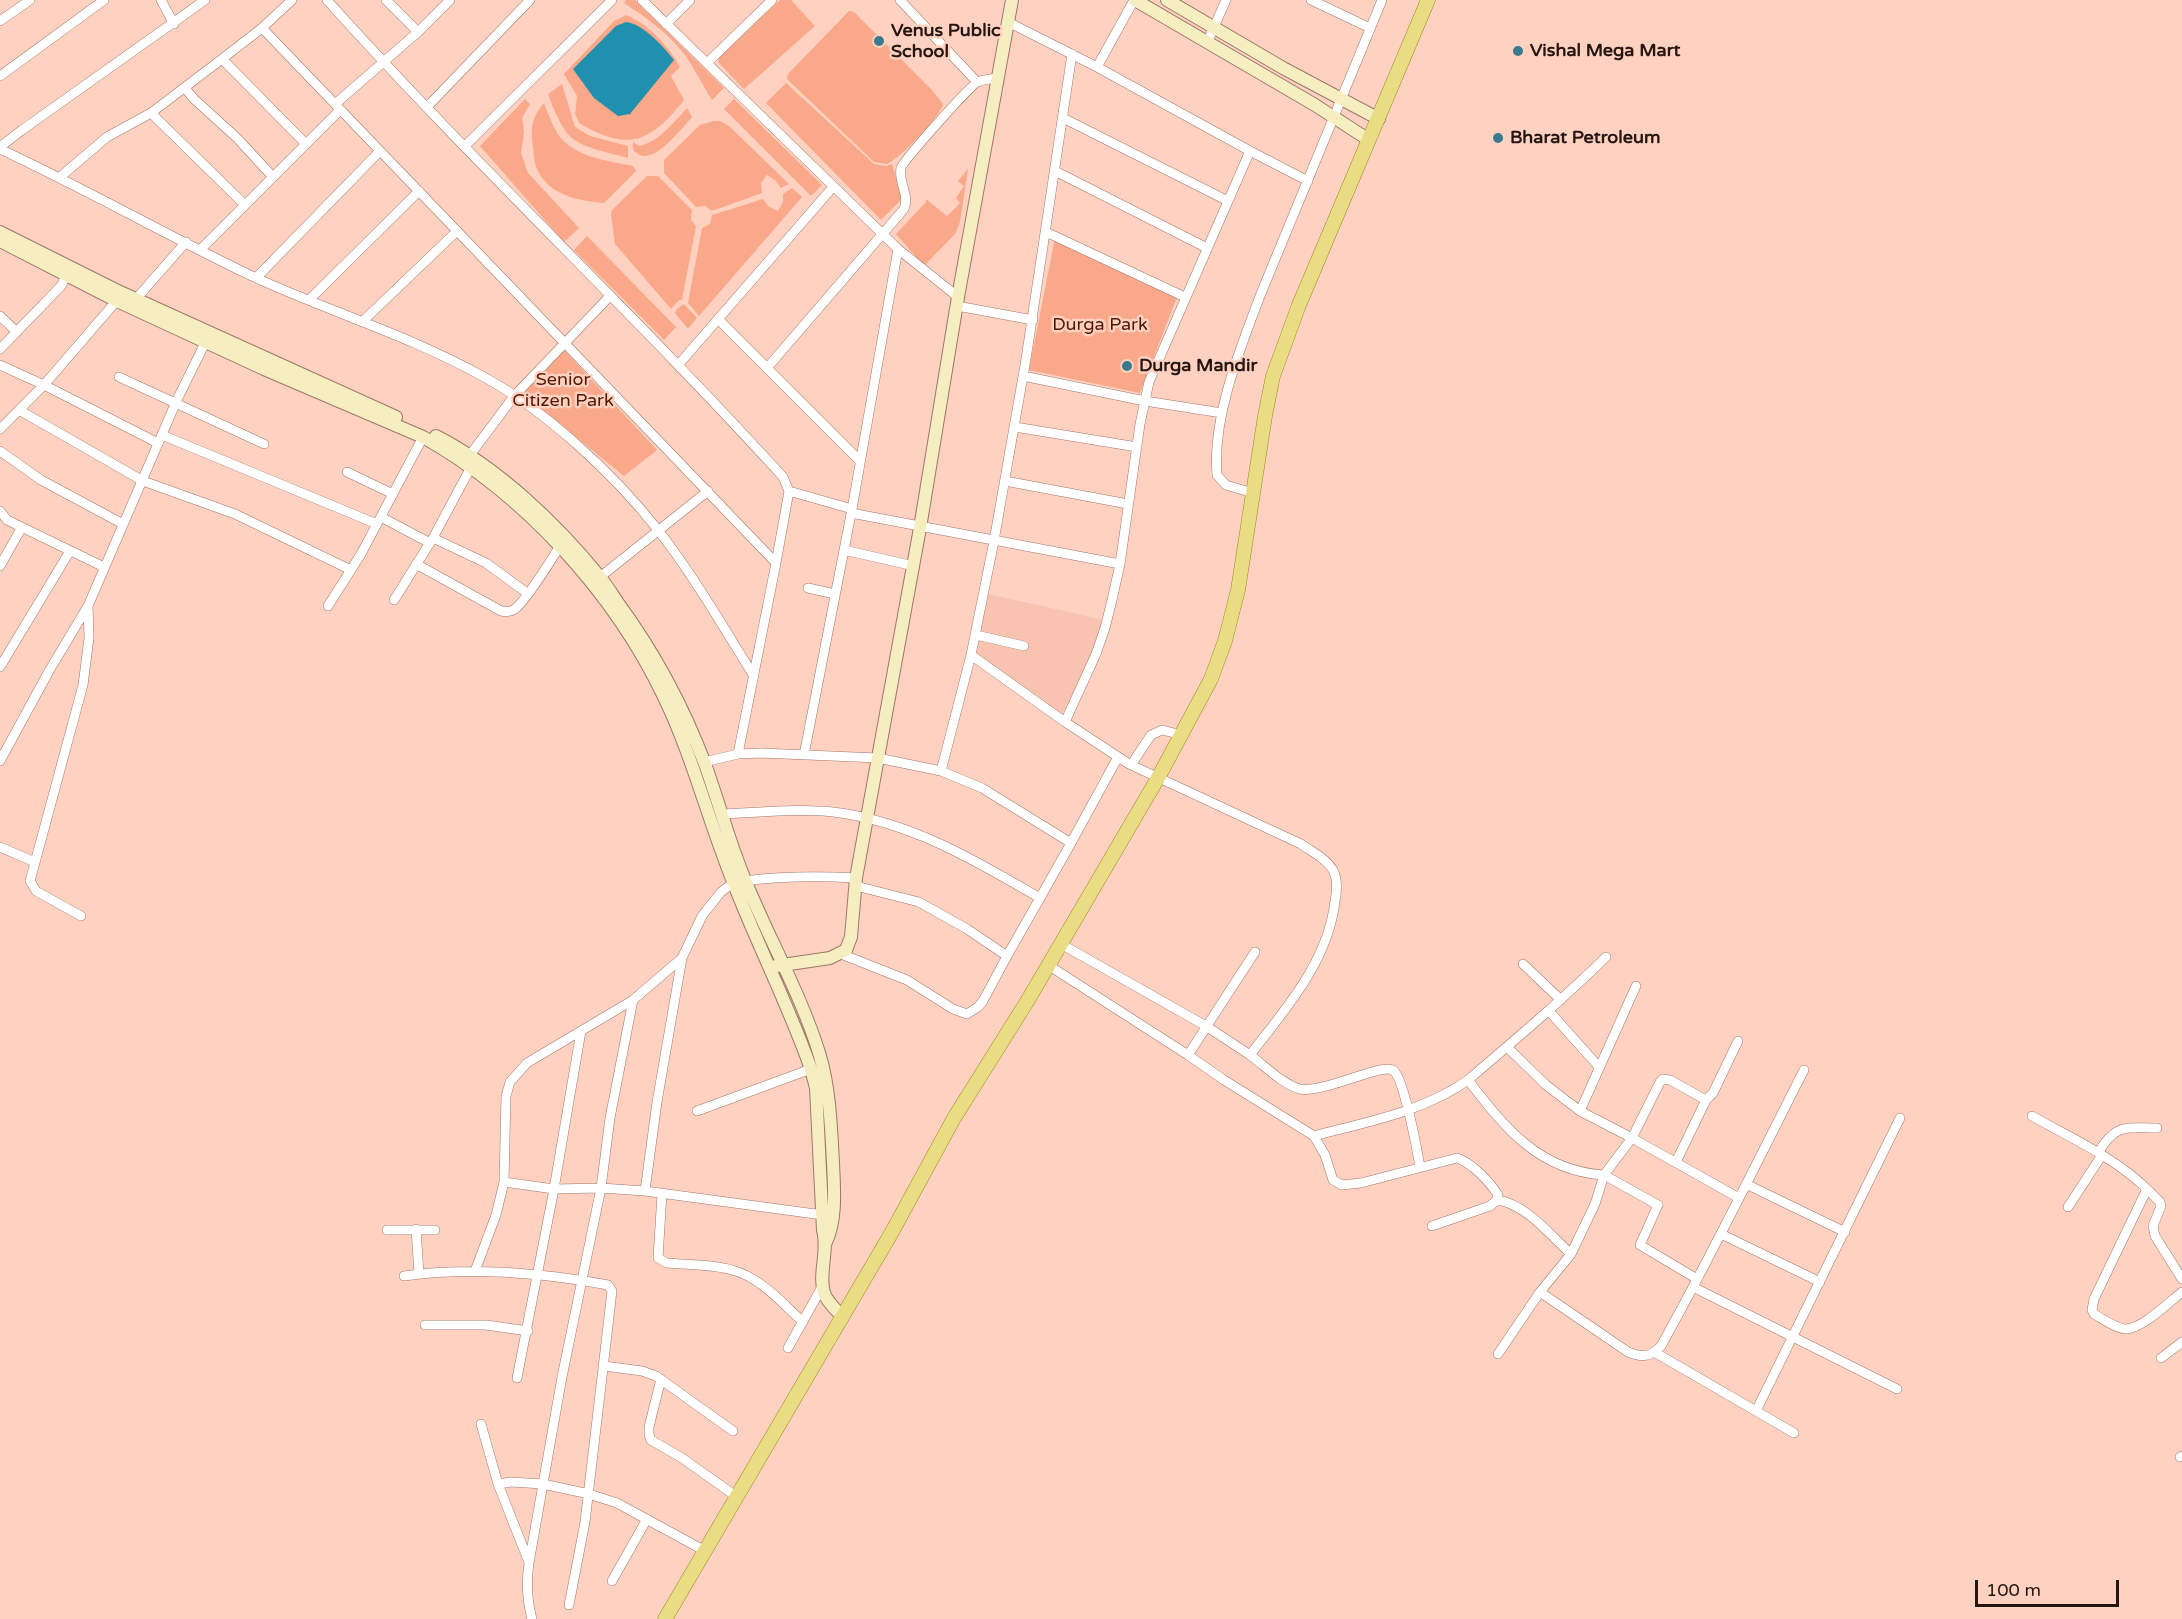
<!DOCTYPE html>
<html>
<head>
<meta charset="utf-8">
<style>
  body { margin:0 }
  #map { position:relative; width:2182px; height:1619px; overflow:hidden; background:#fed1c1; font-family:"Varela Round",sans-serif }
  canvas { display:block }
  .scale { position:absolute; left:1975px; top:1580px; width:144px; height:27px; box-sizing:border-box; border:3px solid #261611; border-top:0; padding-left:8px; font-size:18px; line-height:21px; white-space:nowrap; color:#261611; -webkit-text-stroke:4px #fed1c1; paint-order:stroke }
</style>
</head>
<body>
<div id="map">
<canvas width="2182" height="1619"></canvas>
<div class="scale">100 m</div>
</div>
<script>
const ctx = document.querySelector('canvas').getContext('2d');
ctx.lineJoin = 'round';
function fillPath(path, color) {
  ctx.fillStyle = color;
  ctx.fill(path, 'evenodd');
}
function strokePath(path, color, width, dash) {
  ctx.strokeStyle = color;
  ctx.lineWidth = width;
  ctx.lineCap = dash ? 'butt' : 'round';
  ctx.setLineDash(dash || []);
  ctx.stroke(path);
}
function drawText(font, color, halo, rows, align = 'center') {
  ctx.font = font + ' "Varela Round",sans-serif';
  ctx.lineWidth = 5;
  ctx.setLineDash([]);
  ctx.textBaseline = 'middle';
  ctx.strokeStyle = halo;
  ctx.fillStyle = color;
  for (const [text, x, y, turn = 0] of rows) {
    ctx.save();
    ctx.translate(x, y);
    ctx.rotate((+turn || 0) * Math.PI / 180);
    ctx.textAlign = isNaN(turn) ? turn : align;
    if (halo) ctx.strokeText(text, 0, 0);
    ctx.fillText(text, 0, 0);
    ctx.restore();
  }
}
const built = new Path2D(`
  M988,594L1104,620L1084,671L1062,715L975,652Z`);
const green = new Path2D(`
  M626,0H635L724,88L712,100C703,86 695,69 685,55C668,33 647,18 624,3Z
  M780,0H791L815,26L744,89L719,63L718,57Z
  M849,11L854,12L932,90L943,104C941,116 899,159 887,164L874,162L787,79L788,74Z
  M626,15C648,24 669,46 680,67L671,76L684,100C650,143 628,152 579,123L575,114L577,96L564,74L614,21Z
  M786,83L874,164L886,166L892,164L902,199L881,220L766,103Z
  M562,84L575,127L590,136L628,146V158C611,153 578,148 567,133C558,121 553,107 548,94Z
  M525,99L530,104L522,118L524,132L521,153L528,173L579,228L564,242L480,146Z
  M734,99L822,185L811,196L724,109Z
  M544,103C548,113 552,124 557,133C572,157 609,161 633,166L636,171L604,203C580,201 552,196 539,173C534,165 534,155 533,146C530,128 532,117 544,103Z
  M687,108L692,117C682,128 654,165 638,154C633,151 632,148 633,142L639,146C660,141 673,123 687,108Z
  M714,121H720L729,126L789,184L781,188L776,181L767,175L761,183L762,193L712,211L705,206L696,207L664,173V160L700,125Z
  M968,169L960,222L955,234L924,266L896,234L926,202V199L947,216L960,203L956,198L964,186L958,181Z
  M647,176H658L692,210L691,220L696,226L682,300H679L671,309L615,244L611,215L612,210Z
  M792,188L802,197L699,316L688,303L702,228L710,224L712,215L763,199L768,206L778,211L783,202V194Z
  M587,236L676,327L664,340L574,250Z
  M1055,238L1177,297L1140,393L1029,370Z
  M684,304L697,318L688,329L675,313L677,309Z
  M563,349L657,450L624,476L523,394Z`);
const water = new Path2D(`
  M626,22C642,23 664,47 674,60L630,114L618,116L594,98L573,69L616,26Z`);
const street = new Path2D(`
  M161,0L174,24
  M327,0C474,164 635,314 783,477L789,491L776,563
  M386,0L418,32
  M642,0L898,249
  M900,0L977,82
  M1311,0L1370,28
  M0,21L30,0
  M1008,22L1097,67L1134,0
  M666,24L690,0
  M262,28L776,563L738,754
  M1207,43L1226,0
  M1072,54L1026,359L994,541L971,655L1065,722L1129,764L1301,844C1312,852 1326,858 1333,870C1338,880 1337,891 1335,901C1328,962 1286,1008 1250,1055C1265,1066 1282,1084 1300,1089C1322,1094 1381,1063 1393,1070C1404,1078 1417,1150 1420,1167
  M222,59L306,144
  M707,63L772,0
  M0,76L104,0
  M185,88L194,99L237,138L273,177
  M335,104L418,32L450,0
  M427,107L530,0
  M151,113L245,205
  M1063,118L1228,201
  M465,146L612,0
  M0,147L22,130L205,0
  M0,149C86,189 168,236 254,277C330,312 411,336 484,377C546,411 614,474 658,530C694,576 723,627 754,676
  M1250,151L1308,181
  M1055,171L1207,248
  M60,177L107,137L151,113L222,59L262,28L292,0
  M1046,232L1185,297
  M200,250L340,110
  M256,278L380,151
  M136,299L186,242
  M309,300L419,191
  M957,306L1033,320
  M0,316L17,332
  M718,319L860,461
  M362,322L457,231
  M0,349L61,286L66,276
  M679,364L833,187
  M0,365L44,385L158,443
  M767,368L904,209C910,195 898,183 901,168C903,161 971,84 978,82C984,79 991,79 997,78
  M1023,376L1145,401L1222,413
  M119,377L264,444
  M19,410L143,481L235,514L351,570
  M1015,427L1137,447
  M0,429L44,385L119,298
  M162,435L377,524
  M0,451L41,480L123,524
  M470,455L515,395L610,296
  M347,472L393,494
  M1005,481L1128,504
  M789,491L852,509L804,755
  M1253,493L1226,485L1217,475C1212,418 1240,349 1260,296L1382,0
  M852,509L898,249L958,297
  M0,511L7,520L104,567
  M851,513L1120,564
  M381,517L430,543
  M433,538L486,563L527,593
  M844,550L914,566
  M416,564L501,611C506,612 511,612 515,609C529,597 549,563 560,546
  M0,566L22,527
  M600,577L708,491
  M808,588L835,594
  M394,600L433,538L471,467
  M328,606L361,554L423,437
  M976,635L1024,646
  M0,667L70,551
  M1065,722L1096,654L1105,628L1112,600L1120,564L1140,424L1149,382L1250,151L1097,67
  M0,761L49,671L88,606L176,402L207,339
  M704,762L738,754L761,753L878,758L941,771L982,788L1071,843L1118,757
  M1131,765L1151,735L1162,730L1182,735
  M941,771L971,655
  M722,814C759,813 797,808 833,812C909,821 975,860 1040,898L1071,843
  M0,847L35,862
  M745,881C783,876 819,876 856,878
  M856,886L919,902L967,929L1007,956L1040,898
  M81,916L36,891L30,881L83,685L89,638L88,606
  M1061,944L1206,1026L1250,1055
  M841,954L907,980L953,1009L967,1014L978,1007L983,1001L1007,956
  M1523,964L1561,1000
  M1048,965L1188,1055L1224,1080L1314,1136
  M1549,1011L1599,1067
  M1738,1041L1713,1093L1706,1100L1670,1080L1663,1079L1660,1082L1632,1138L1739,1198
  M1507,1047L1546,1085L1580,1111L1632,1138L1604,1175C1539,1171 1505,1128 1468,1080C1515,1040 1562,1000 1606,957
  M1188,1055L1255,952
  M697,1111L811,1069
  M1580,1111L1636,986
  M2032,1116C2071,1138 2114,1157 2147,1189
  M2098,1153C2116,1123 2125,1128 2157,1128
  M1676,1162L1706,1100
  M504,1182L554,1189L601,1188L645,1191L823,1215
  M1746,1184L1845,1232
  M645,1191L657,1102L682,958L702,916L721,892L733,883
  M662,1194L658,1258L667,1263C688,1265 712,1264 732,1270C760,1277 782,1303 803,1322
  M1497,1200C1526,1204 1550,1235 1571,1254
  M2068,1207L2102,1155
  M1432,1226L1490,1206L1497,1200L1498,1195C1490,1182 1472,1163 1457,1158L1361,1183L1342,1185L1333,1180L1325,1155L1314,1136C1366,1122 1423,1112 1468,1080
  M416,1229L419,1274
  M387,1230H435
  M1721,1234L1820,1282
  M475,1271L496,1215L504,1182L506,1096L510,1082L527,1063L633,1000L682,958
  M404,1276C470,1267 543,1273 608,1285L612,1291L585,1522L569,1605
  M1697,1279L1640,1245L1658,1205L1604,1175L1595,1204L1571,1254L1540,1292L1628,1352C1643,1358 1650,1357 1661,1346C1712,1255 1757,1162 1804,1070
  M2182,1279L2155,1236L2153,1226L2161,1206L2160,1202L2147,1189L2094,1299L2092,1310L2094,1314C2103,1319 2115,1328 2125,1329C2141,1330 2169,1302 2182,1292
  M1693,1287L1897,1389
  M425,1325H486L528,1331
  M788,1348L823,1285
  M1654,1352L1794,1433
  M1498,1354L1540,1292
  M2161,1358L2182,1342
  M604,1366L642,1371L656,1376L733,1431
  M517,1378L554,1189L581,1031
  M661,1379L649,1427V1435L651,1440L682,1458L737,1497
  M1756,1411L1900,1118
  M481,1424L498,1484L528,1560
  M2180,1457L2182,1456
  M498,1484L511,1482L543,1484L589,1494L617,1503L705,1551
  M612,1581L647,1519
  M532,1619C527,1600 526,1582 529,1563L562,1377L601,1188L610,1118L633,1000`);
const secondary = new Path2D(`
  M1135,0L1315,105L1369,140
  M1167,0L1283,68L1379,119
  M0,232L120,292L396,417
  M0,241L117,301L264,369L423,437C524,494 614,592 664,697C693,757 709,823 734,884C758,946 789,1006 811,1069L816,1088L823,1230C829,1251 818,1273 824,1293C827,1302 836,1310 842,1316
  M436,436C497,467 556,523 599,576C606,584 612,594 618,603C654,652 683,706 705,764C718,800 728,838 743,875C767,936 801,993 820,1056C830,1090 831,1128 833,1163C834,1189 837,1218 826,1242
  M776,966L830,958L846,950L851,937L856,878L920,528L958,297L1012,0`);
const primary = new Path2D(`
  M665,1619L892,1232L954,1118L1028,1000L1158,778L1211,679L1225,641L1238,590L1265,416L1273,376L1299,305L1428,0`);
const markers = [
  [879,41,6,"#3a7a8e"],
  [1518,51,6,"#3a7a8e"],
  [1498,138,6,"#3a7a8e"],
  [1127,366,6,"#3a7a8e"]
];
const poiNames = [
  ["Venus Public",891,31],
  ["School",891,52],
  ["Vishal Mega Mart",1530,51],
  ["Bharat Petroleum",1510,138],
  ["Durga Mandir",1139,366]
];
const parkNames = [
  ["Durga Park",1100,325],
  ["Senior",563,380],
  ["Citizen Park",563,401]
];
fillPath(built, '#f8c4b1');
fillPath(green, '#faa88a');
fillPath(water, '#2090ae');
strokePath(street, '#9f7769', 10);
strokePath(secondary, '#9f7769', 14);
strokePath(primary, '#9c8825', 15);
strokePath(street, '#fff', 9);
strokePath(secondary, '#f4eec1', 12);
strokePath(primary, '#e9dd83', 14);
for (const [x, y, r, color] of markers) {
  const dot = new Path2D();
  dot.arc(x, y, r, 0, 2 * Math.PI);
  ctx.fillStyle = color;
  ctx.fill(dot);
  strokePath(dot, '#fed1c1', 2);
}
drawText('bold 18px', '#261611', '#fed1c1', poiNames, 'left');
drawText('18px', '#541800', '#fed1c1', parkNames);
</script>
</body>
</html>
